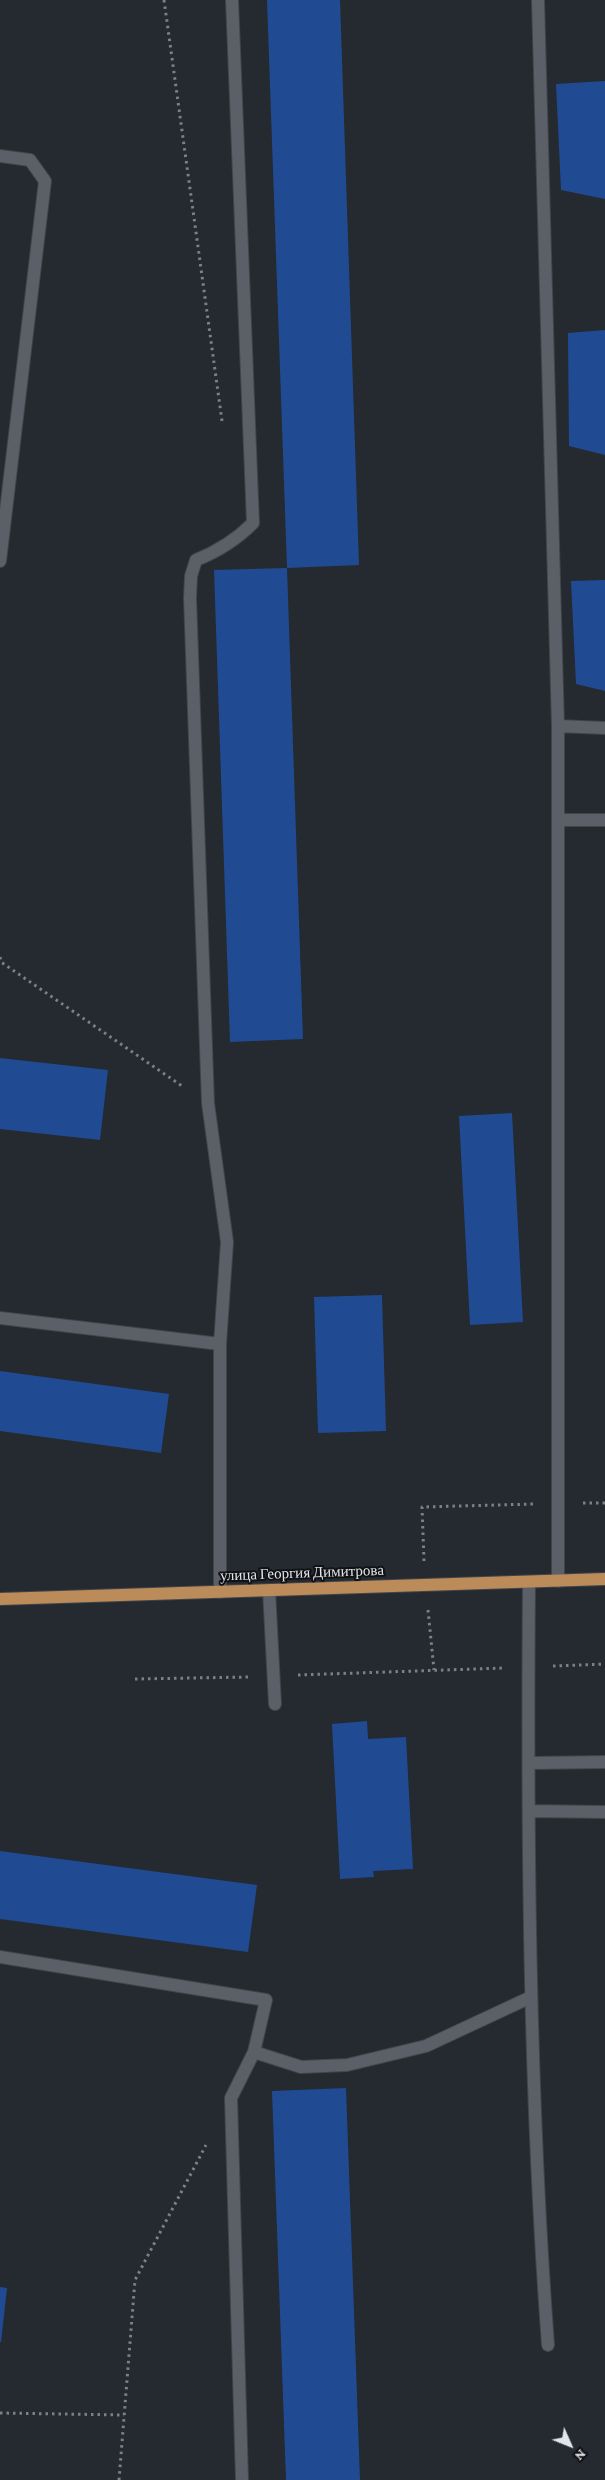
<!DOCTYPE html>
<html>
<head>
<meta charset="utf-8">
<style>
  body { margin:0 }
  #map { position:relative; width:605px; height:2480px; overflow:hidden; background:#252930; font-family:"Crimson Pro",serif }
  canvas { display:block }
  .north { position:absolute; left:545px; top:2420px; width:50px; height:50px; -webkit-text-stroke:4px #101215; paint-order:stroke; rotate:134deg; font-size:14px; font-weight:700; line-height:20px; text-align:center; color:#e2e5e9 }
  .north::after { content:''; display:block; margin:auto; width:18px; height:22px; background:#e2e5e9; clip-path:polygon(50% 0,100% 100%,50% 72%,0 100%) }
</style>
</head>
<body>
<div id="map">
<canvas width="605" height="2480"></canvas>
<div class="north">N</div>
</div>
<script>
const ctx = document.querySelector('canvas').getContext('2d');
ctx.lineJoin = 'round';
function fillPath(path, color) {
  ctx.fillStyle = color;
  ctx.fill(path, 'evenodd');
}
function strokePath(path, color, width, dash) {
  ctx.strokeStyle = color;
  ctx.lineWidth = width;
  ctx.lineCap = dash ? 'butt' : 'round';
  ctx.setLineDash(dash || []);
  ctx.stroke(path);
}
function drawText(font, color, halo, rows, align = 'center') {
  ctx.font = font + ' "Crimson Pro",serif';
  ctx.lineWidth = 4;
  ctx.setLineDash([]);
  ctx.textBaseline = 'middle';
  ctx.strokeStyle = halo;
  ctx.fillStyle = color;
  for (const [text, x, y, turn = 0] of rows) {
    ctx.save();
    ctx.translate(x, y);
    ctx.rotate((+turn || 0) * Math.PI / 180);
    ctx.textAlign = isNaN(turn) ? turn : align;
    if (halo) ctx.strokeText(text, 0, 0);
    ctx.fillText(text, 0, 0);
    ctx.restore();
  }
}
const building = new Path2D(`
  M267,0H340L359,565L287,568Z
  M605,81V199L561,190L556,84Z
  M605,330V455L569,446L568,333Z
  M287,568L303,1039L230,1042L214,570Z
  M605,580V691L576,684L571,581Z
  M0,1058L108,1070L100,1140L0,1129Z
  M512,1113L523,1322L470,1325L459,1116Z
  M382,1295L386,1431L318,1433L314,1297Z
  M0,1371L169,1394L161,1453L0,1431Z
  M367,1721L368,1739L406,1737L413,1869L373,1871L374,1877L340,1879L332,1724Z
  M0,1851L257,1885L248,1952L0,1919Z
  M346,2088L360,2480H286L272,2091Z
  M0,2287L7,2288L1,2342H0Z`);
const path = new Path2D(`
  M164,0L222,421
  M0,957L1,962L182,1086
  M583,1503H605
  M424,1561L422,1507L534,1504
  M428,1610L434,1670
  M553,1666L605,1664
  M298,1675L504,1668
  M135,1679L250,1677
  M0,2413L124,2415
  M119,2480L135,2280L206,2145`);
const minor = new Path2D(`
  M538,0L558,726L605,728
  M0,156L30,160L45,181L0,561
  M558,820H605
  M0,1318L220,1344
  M558,1581V726
  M529,1582C527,1836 529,2091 548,2345
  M269,1590L275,1704
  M220,1592V1344L227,1242L208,1103L190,598L191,576L196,560C219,551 236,540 253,523L232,0
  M530,1763L605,1762
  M530,1811L605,1812
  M0,1957L266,2000L254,2052L231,2098L242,2480
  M254,2052L301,2067L347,2065L426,2046L531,1997`);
const major = new Path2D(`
  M0,1599L605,1579`);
const streetNames = [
  ["улица Георгия Димитрова",302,1573,-2]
];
fillPath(building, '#204b92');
strokePath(minor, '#41454a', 14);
strokePath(major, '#41454a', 14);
strokePath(path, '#7d8086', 3, [2.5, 4]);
strokePath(minor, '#5b6068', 12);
strokePath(major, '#bc8b5a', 12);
drawText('15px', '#e2e5e9', '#101215', streetNames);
</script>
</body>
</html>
